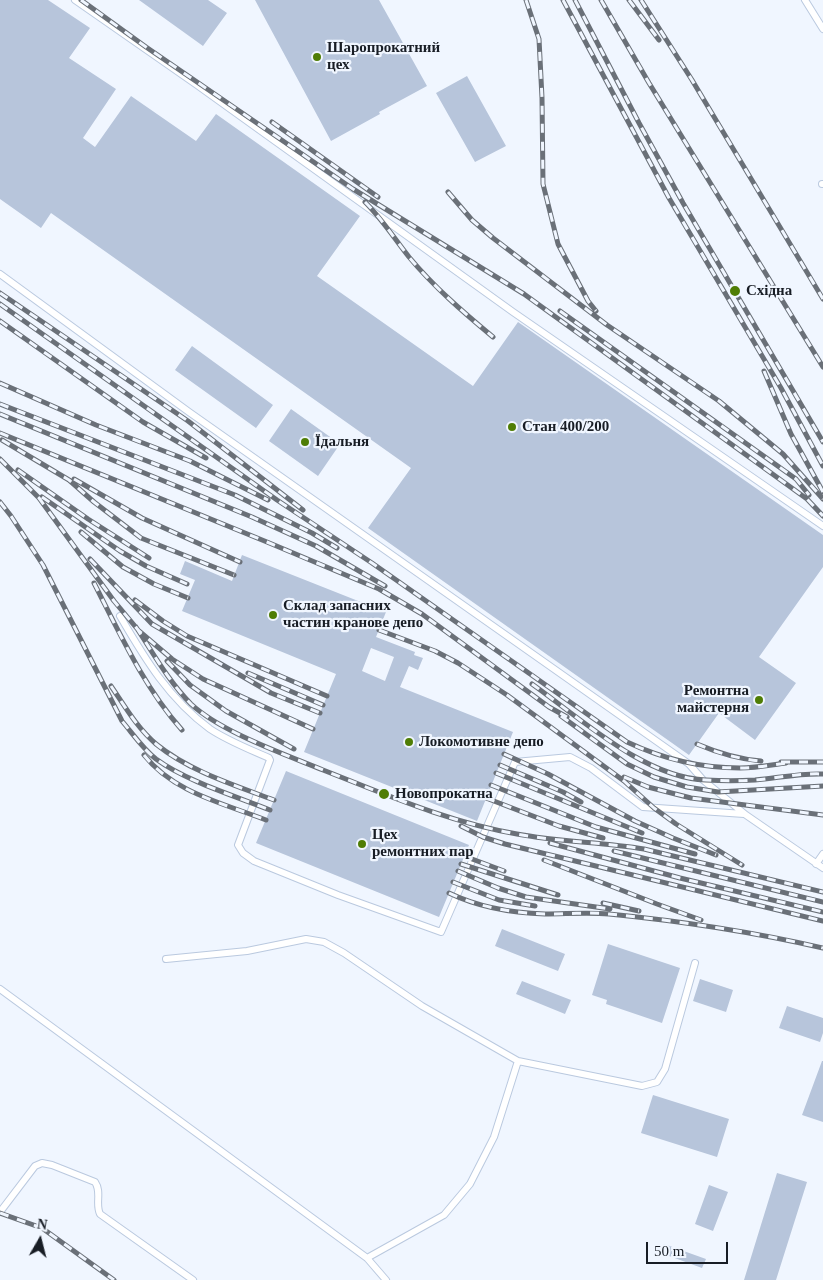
<!DOCTYPE html>
<html>
<head>
<meta charset="utf-8">
<style>
  body { margin:0 }
  #map { position:relative; width:823px; height:1280px; overflow:hidden; background:#f0f6ff; font-family:"Times New Roman",serif }
  canvas { display:block }
  .north { position:absolute; left:15px; top:1215px; width:50px; height:50px; -webkit-text-stroke:4px #f0f6ff; paint-order:stroke; rotate:8deg; font-size:14px; font-weight:700; line-height:20px; text-align:center; color:#181d25 }
  .north::after { content:''; display:block; margin:auto; width:18px; height:22px; background:#181d25; clip-path:polygon(50% 0,100% 100%,50% 72%,0 100%) }
  .scale { position:absolute; left:646px; top:1242px; width:82px; height:22px; box-sizing:border-box; border:2px solid #181d25; border-top:0; padding-left:6px; font-size:15px; line-height:18px; white-space:nowrap; color:#181d25; -webkit-text-stroke:4px #f0f6ff; paint-order:stroke }
</style>
</head>
<body>
<div id="map">
<canvas width="823" height="1280"></canvas>
<div class="north">N</div>
<div class="scale">50 m</div>
</div>
<script>
const ctx = document.querySelector('canvas').getContext('2d');
ctx.lineJoin = 'round';
function fillPath(path, color) {
  ctx.fillStyle = color;
  ctx.fill(path, 'evenodd');
}
function strokePath(path, color, width, dash) {
  ctx.strokeStyle = color;
  ctx.lineWidth = width;
  ctx.lineCap = dash ? 'butt' : 'round';
  ctx.setLineDash(dash || []);
  ctx.stroke(path);
}
function drawText(font, color, halo, rows, align = 'center') {
  ctx.font = font + ' "Times New Roman",serif';
  ctx.lineWidth = 4.5;
  ctx.setLineDash([]);
  ctx.textBaseline = 'middle';
  ctx.strokeStyle = halo;
  ctx.fillStyle = color;
  for (const [text, x, y, turn = 0] of rows) {
    ctx.save();
    ctx.translate(x, y);
    ctx.rotate((+turn || 0) * Math.PI / 180);
    ctx.textAlign = isNaN(turn) ? turn : align;
    if (halo) ctx.strokeText(text, 0, 0);
    ctx.fillText(text, 0, 0);
    ctx.restore();
  }
}
const building = new Path2D(`
  M0,0H48L90,28L69,58L116,89L83,138L95,147L131,96L196,141L216,114L360,216L317,276L473,386L518,322L823,535V567L759,657L796,683L755,740L719,713L689,755L368,528L411,468L51,213L41,228L0,199Z
  M139,0H208L227,13L203,46Z
  M255,0H379L427,86L379,112L380,114L331,141Z
  M467,76L506,146L475,162L436,93Z
  M192,346L273,405L256,428L175,370Z
  M291,409L340,444L318,476L269,441Z
  M242,555L386,612L376,637L415,652L414,655L423,658L418,670L409,666L400,687L513,732L477,821L304,752L336,674L182,611L195,580L180,574L185,561L232,581ZM371,648L394,657L385,681L362,671Z
  M286,771L469,845L439,917L256,843Z
  M502,929L565,954L558,971L495,946Z
  M608,944L680,968L662,1023L606,1004L607,1000L592,995Z
  M700,979L733,990L726,1012L693,1001Z
  M522,981L571,1000L565,1014L516,994Z
  M787,1006L823,1018V1033L820,1042L779,1028Z
  M822,1061H823V1122L802,1115Z
  M653,1095L729,1119L717,1157L641,1133Z
  M777,1173L807,1182L776,1280H744Z
  M709,1185L728,1192L713,1231L695,1224Z
  M664,1244L706,1259L702,1268L661,1253Z`);
const service = new Path2D(`
  M75,0L197,85L513,312L823,526
  M805,0L823,29
  M822,184H823
  M0,274L189,412L689,764L703,780L746,815L823,868
  M120,616C145,659 169,699 210,729C228,741 249,749 269,758L270,760L238,845L243,853L254,861L338,895L441,932L515,762L570,757L591,768L643,807L744,814
  M816,864L823,854
  M166,959L247,951L306,939L324,942L344,953L422,1006L518,1061L642,1086L657,1082L665,1069L695,963
  M0,989L367,1258L386,1280
  M0,1212L35,1166L42,1163L52,1165L95,1182C102,1192 95,1204 100,1214L193,1280
  M367,1258L444,1215L470,1184L494,1137L518,1061`);
const rail = new Path2D(`
  M81,0L146,47L353,189L524,294L807,499L823,516
  M526,0L539,39L542,98L543,184L558,244L588,301L596,311
  M563,0L669,198L781,388L823,466
  M575,0L639,123L683,203L823,442
  M601,0L649,83L823,367
  M629,0L659,40
  M641,0L692,80L823,299
  M272,122L378,197
  M448,192L472,220L493,238L607,325L719,401L783,454L823,499
  M365,202C382,219 394,238 409,257C434,287 463,312 493,337
  M0,293L188,421L303,510
  M0,304L277,500L372,563L627,742C663,759 700,768 740,768C755,768 771,765 786,763
  M560,311L796,479L809,495
  M0,321L143,422L206,458
  M764,371L791,434L823,492
  M0,383L96,425L190,461L268,500
  M0,404L235,495L312,533L337,548
  M0,414L252,517L316,546L385,586
  M0,433L267,542L379,589L422,614L549,707L567,717
  M2,440L69,480L94,502L141,538L234,575
  M0,459L39,498L114,601L139,631L172,659L203,679L313,729
  M18,470L88,519L149,558
  M74,479L142,518L240,562
  M42,497L120,551L146,566L187,584
  M0,502L11,516L43,565L122,721C133,734 143,749 156,759C186,781 235,796 270,810
  M81,532L123,567L154,584L188,598
  M90,559L152,624L271,693L320,713
  M94,583C120,634 144,687 182,730
  M135,600L163,621L187,636L327,696
  M136,627C153,653 169,682 191,704C221,732 284,754 323,770C387,795 448,822 517,834C559,842 602,842 644,849L823,892
  M379,630L435,651L458,663L507,695L624,781L654,808L676,824L742,865
  M167,661L190,685L226,711L294,749
  M248,673L323,705
  M532,684C580,718 645,778 706,780C722,781 739,781 755,780C778,778 800,773 823,774
  M111,686C124,705 137,728 156,744C189,771 234,785 274,800
  M561,716L627,764L654,777L687,787L718,792L823,786
  M697,744C718,753 738,759 761,761
  M504,754L548,774L635,821L673,838L716,855
  M144,755C174,793 223,803 266,820
  M781,762H823
  M500,765L563,792L581,802
  M496,773L642,833
  M624,777L648,787L691,798L823,815
  M491,785L596,827L695,854
  M486,798L559,826L603,838
  M461,826L483,837L505,844L823,921
  M550,843L680,878L823,912
  M614,851L823,902
  M464,856L504,871
  M544,860L657,904L701,920
  M461,864L558,895
  M458,871L498,888L526,897L610,909
  M453,882L499,900L535,906
  M449,893C478,907 512,913 545,914C566,914 588,912 609,914C681,921 753,932 823,948
  M603,903L639,911
  M0,1213L42,1228L114,1280`);
const markers = [
  [317,57,5,"#4f7d05"],
  [735,291,6,"#4f7d05"],
  [512,427,5,"#4f7d05"],
  [305,442,5,"#4f7d05"],
  [273,615,5,"#4f7d05"],
  [759,700,5,"#4f7d05"],
  [409,742,5,"#4f7d05"],
  [384,794,6,"#4f7d05"],
  [362,844,5,"#4f7d05"]
];
const poiNames = [
  ["Шаропрокатний",327,48],
  ["цех",327,65],
  ["Східна",746,291],
  ["Стан 400/200",522,427],
  ["Їдальня",315,442],
  ["Склад запасних",283,606],
  ["частин кранове депо",283,623],
  ["Ремонтна",749,691,"right"],
  ["майстерня",749,708,"right"],
  ["Локомотивне депо",419,742],
  ["Новопрокатна",395,794],
  ["Цех",372,835],
  ["ремонтних пар",372,852]
];
fillPath(building, '#b7c5db');
strokePath(service, '#bac9df', 8);
strokePath(service, '#fff', 6);
strokePath(rail, '#6a7078', 5);
strokePath(rail, '#f0f6ff', 3, [9]);
for (const [x, y, r, color] of markers) {
  const dot = new Path2D();
  dot.arc(x, y, r, 0, 2 * Math.PI);
  ctx.fillStyle = color;
  ctx.fill(dot);
  strokePath(dot, '#f0f6ff', 2);
}
drawText('bold 15px', '#181d25', '#f0f6ff', poiNames, 'left');
</script>
</body>
</html>
